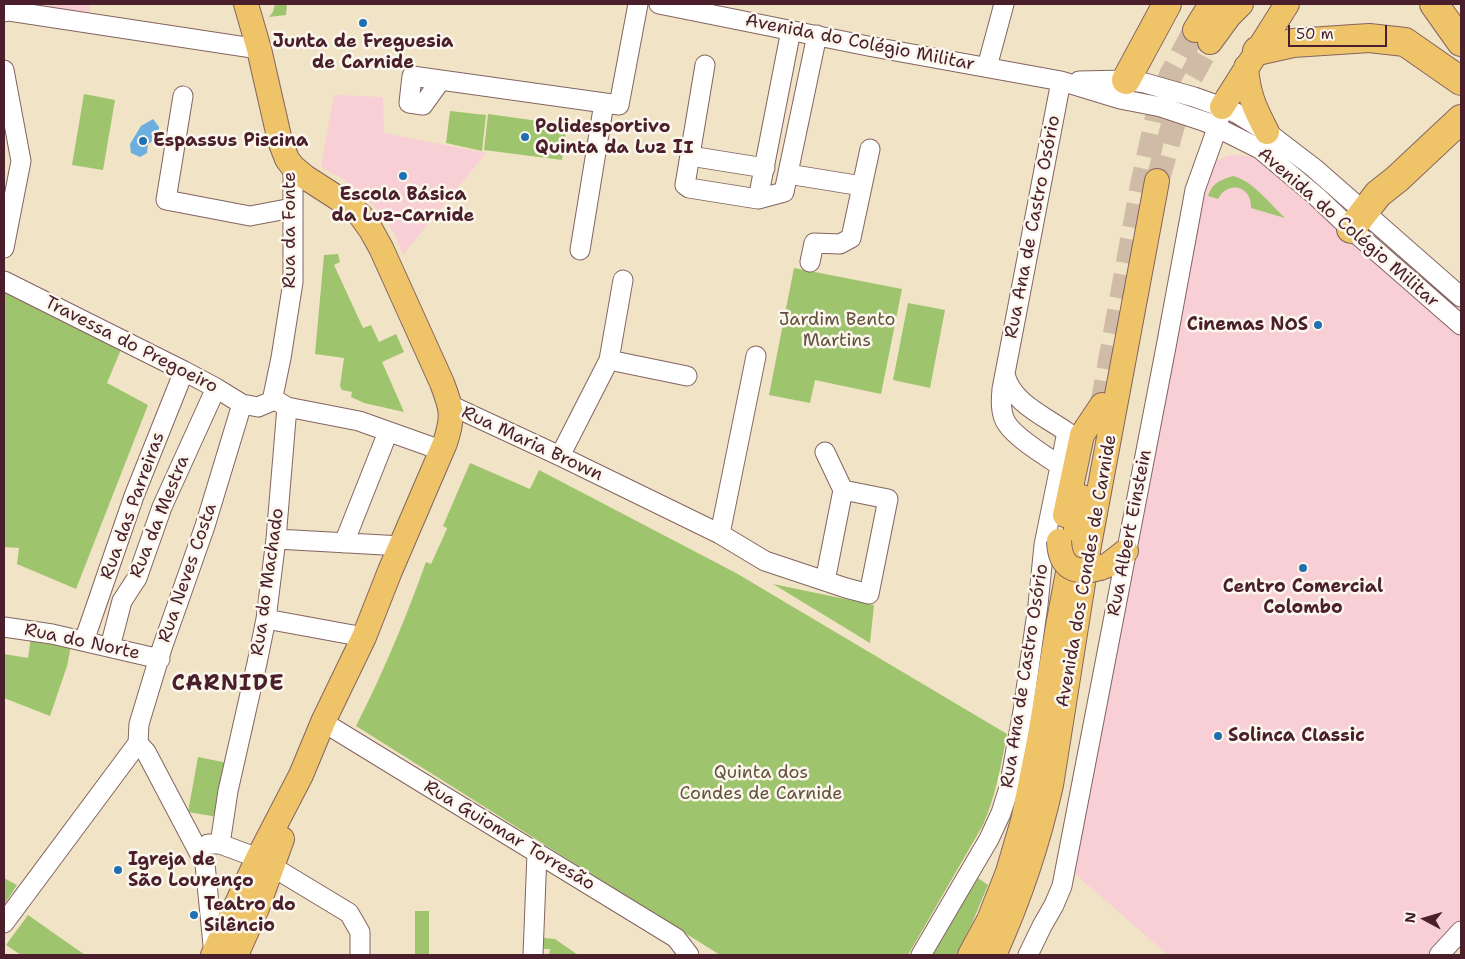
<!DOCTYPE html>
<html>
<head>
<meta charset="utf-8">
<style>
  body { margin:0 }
  #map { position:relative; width:1465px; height:959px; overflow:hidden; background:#f1e3c5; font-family:"Shantell Sans",sans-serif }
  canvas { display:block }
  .frame { position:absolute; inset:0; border:5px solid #4a1f2b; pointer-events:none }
  .north { position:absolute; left:1400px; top:894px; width:50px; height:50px; -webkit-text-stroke:4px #fbf7ec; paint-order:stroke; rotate:276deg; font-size:14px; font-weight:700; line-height:20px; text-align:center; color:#4a1f2b }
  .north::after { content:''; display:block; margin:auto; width:18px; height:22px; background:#4a1f2b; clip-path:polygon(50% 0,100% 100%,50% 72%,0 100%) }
  .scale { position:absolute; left:1288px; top:25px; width:99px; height:22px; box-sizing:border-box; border:2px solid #4a1f2b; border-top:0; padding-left:6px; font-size:15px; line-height:18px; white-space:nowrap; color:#4a1f2b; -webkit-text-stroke:4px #fbf7ec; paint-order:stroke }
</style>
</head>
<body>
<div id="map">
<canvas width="1465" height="959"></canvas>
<div class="frame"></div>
<div class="north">N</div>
<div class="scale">50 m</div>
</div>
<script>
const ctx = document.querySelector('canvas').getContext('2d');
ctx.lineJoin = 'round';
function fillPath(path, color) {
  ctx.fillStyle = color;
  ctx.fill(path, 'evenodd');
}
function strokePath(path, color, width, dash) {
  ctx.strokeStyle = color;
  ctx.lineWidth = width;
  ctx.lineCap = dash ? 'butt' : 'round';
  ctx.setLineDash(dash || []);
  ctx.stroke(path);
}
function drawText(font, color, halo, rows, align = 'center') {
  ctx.font = font + ' "Shantell Sans",sans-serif';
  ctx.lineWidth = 5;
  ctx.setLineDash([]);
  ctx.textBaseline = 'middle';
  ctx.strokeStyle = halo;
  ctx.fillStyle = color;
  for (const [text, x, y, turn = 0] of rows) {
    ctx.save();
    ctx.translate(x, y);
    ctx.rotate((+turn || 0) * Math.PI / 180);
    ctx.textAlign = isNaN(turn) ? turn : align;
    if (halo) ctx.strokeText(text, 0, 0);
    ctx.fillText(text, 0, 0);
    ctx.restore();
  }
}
const built = new Path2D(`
  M51,4H91L89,12L50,7Z
  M334,95L383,97L384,133L486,153L403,255L394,233L388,223L370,202L345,180L321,167Z
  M1238,155L1252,157L1268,165L1461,332V924L1434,955H1168L1067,867L1209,164L1228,156Z`);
const green = new Path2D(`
  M275,4H287L286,15L269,17L273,12Z
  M84,94L115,100L103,170L72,165Z
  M450,111L486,115L482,151L446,143Z
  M488,114L567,125L562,160L484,150Z
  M1233,176C1252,180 1270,204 1285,218L1251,208C1252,186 1228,180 1218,199L1208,196C1212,183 1220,180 1233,176Z
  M338,254L340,262L334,265L363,328L371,325L379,342L396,334L404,352L382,362L404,412L364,403L351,397L352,392L342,390L340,386L344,358L315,354L324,255Z
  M794,268L902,289L881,394L815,380L810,403L769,395Z
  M4,290L122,347L107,383L148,405L76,589L17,564L19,548L4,547Z
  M908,303L945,310L930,388L893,380Z
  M470,463L530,489L539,470L736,573L1007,734C1001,765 996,795 983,825L908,955H720L356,726C383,673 406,618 426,562L431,564L446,531L447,528L443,526Z
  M773,584L874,605L870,643Z
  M31,637L71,646L67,666L50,716L4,698V654L28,658Z
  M198,757L228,763L218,817L188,812Z
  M4,878L17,885L4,905Z
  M978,878L988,885L972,923L956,955H932Z
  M415,911H429V955H415Z
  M28,915L85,955H21L6,945Z
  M544,938L555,939L578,955H549L550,949H544Z`);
const water = new Path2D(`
  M153,119L159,127V137L148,144L147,153L140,157L131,153L130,144L141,126Z`);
const majorTunnel = new Path2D(`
  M1158,179L1173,125L1187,84L1210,42
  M1102,405L1142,185L1161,99L1171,75L1195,30`);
const minor = new Path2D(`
  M659,4L868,46L1061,81L1120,99L1161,107L1206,122L1260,149L1316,196L1351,229L1461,325
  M4,12L9,11L259,49
  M705,65L685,185L689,188L758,199L784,192L817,35
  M987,67L1004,4
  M4,70L21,161L4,248
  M441,80L423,105L409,103L412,76L619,105L638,4
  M1079,81L1126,80L1145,83L1194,97L1222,107L1236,113L1267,132L1314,168L1461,297
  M183,96L166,200L250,216L292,208
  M690,156L765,168
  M788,174L862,186
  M758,199L791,30
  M580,250L604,103
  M810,262L814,243L840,244L851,238L870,149
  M4,281L184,371L216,388L242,404L258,407L272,401H277L287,407L359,421L432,447
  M609,360L623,280
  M272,401L281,358L293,282V167
  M450,405L560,456L720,534L765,561L846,588L869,594L888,499L843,490L825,581
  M825,452L843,490
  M560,456L609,360L687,376
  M1060,466C1045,455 1017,439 1007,424C1000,414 1001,400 1002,389L1061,81
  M720,534L756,356
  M276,539L402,546
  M344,543L388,432
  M266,619L364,637
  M4,627L52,634L160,659
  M84,641L134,496L184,371
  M110,647L122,601L137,578L162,507L216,388
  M323,722L676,938L689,955
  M138,743L139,724L162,648L205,526L242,404
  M138,743L146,752L205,864L214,955
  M208,844H220L258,858L349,913L360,932V955
  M220,844L228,791L257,663L266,619L276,539L287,407
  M4,923L138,743
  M533,955L537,853
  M921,955L989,839L1001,813L1009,788L1023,711L1038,605L1044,545L1067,432C1044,416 1011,402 1005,374
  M1028,955L1042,926L1054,905L1062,886L1166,347L1195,190L1214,137L1220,116
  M1439,955L1461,931`);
const major = new Path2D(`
  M1195,30L1211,4
  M1210,42L1229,16L1241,4
  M1246,67C1248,94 1254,107 1267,132
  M1222,107L1287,4
  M1065,515L1082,435L1102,405
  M1100,568L1108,565L1126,551
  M213,955L258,858L301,775L323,722L364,637L390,571L445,443C454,416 452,409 442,383L381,248L371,230L361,216L350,206L305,177L293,167L287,159L280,141L259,49L246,4
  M236,955L257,908L282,839
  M970,955L989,920L1008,872L1023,821L1040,736L1058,626L1082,497
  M994,955C1019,900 1038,844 1051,785L1089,545L1157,181`);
const highway = new Path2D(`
  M1434,4L1461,42
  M1210,5L1211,4
  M1257,51L1293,43L1369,38L1405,42L1461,81
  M1126,80L1167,4
  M1351,229L1378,194L1397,179L1461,119`);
const majorBridge = new Path2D(`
  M1059,541C1060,568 1075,575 1100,568`);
const markers = [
  [363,23,5,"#1f6fb2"],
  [525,137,5,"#1f6fb2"],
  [143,141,5,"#1f6fb2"],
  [403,176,5,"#1f6fb2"],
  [1318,325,5,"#1f6fb2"],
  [1303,568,5,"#1f6fb2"],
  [1218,736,5,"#1f6fb2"],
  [118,870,5,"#1f6fb2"],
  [194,915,5,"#1f6fb2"]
];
const poiNames = [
  ["Junta de Freguesia",363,42,"center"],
  ["de Carnide",363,63,"center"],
  ["Polidesportivo",535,127],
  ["Quinta da Luz II",535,148],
  ["Espassus Piscina",153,141],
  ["Escola Básica",403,195,"center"],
  ["da Luz-Carnide",403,216,"center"],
  ["Cinemas NOS",1308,325,"right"],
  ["Centro Comercial",1303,587,"center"],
  ["Colombo",1303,608,"center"],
  ["Solinca Classic",1228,736],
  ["Igreja de",128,860],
  ["São Lourenço",128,881],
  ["Teatro do",204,905],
  ["Silêncio",204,926]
];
const streetNames = [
  ["Avenida do Colégio Militar",860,43,11],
  ["Rua Ana de Castro Osório",1033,227,-79],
  ["Avenida do Colégio Militar",1348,228,41],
  ["Rua da Fonte",290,230,-90],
  ["Travessa do Pregoeiro",131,345,27],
  ["Rua Maria Brown",532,444,25],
  ["Rua das Parreiras",133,506,-70],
  ["Rua da Mestra",160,517,-68],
  ["Rua Albert Einstein",1130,533,-79],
  ["Avenida dos Condes de Carnide",1087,571,-80],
  ["Rua Neves Costa",188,573,-71],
  ["Rua do Machado",268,582,-82],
  ["Rua do Norte",82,642,12],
  ["Rua Ana de Castro Osório",1025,676,-81],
  ["Rua Guiomar Torresão",509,836,31]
];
const parkNames = [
  ["Jardim Bento",837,320],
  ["Martins",837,341],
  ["Quinta dos",761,773],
  ["Condes de Carnide",761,794]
];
const districtNames = [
  ["CARNIDE",228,684]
];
fillPath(built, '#f7cfd5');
fillPath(green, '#9fc46e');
fillPath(water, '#6aafe0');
strokePath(majorTunnel, '#d0bca6', 24, [24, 12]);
strokePath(minor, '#846461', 21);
strokePath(major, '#846461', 26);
strokePath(highway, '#846461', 30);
strokePath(minor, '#fff', 19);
strokePath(major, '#efc469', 24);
strokePath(highway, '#efc469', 28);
strokePath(majorBridge, '#846461', 26, []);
strokePath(majorBridge, '#efc469', 24);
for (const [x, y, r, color] of markers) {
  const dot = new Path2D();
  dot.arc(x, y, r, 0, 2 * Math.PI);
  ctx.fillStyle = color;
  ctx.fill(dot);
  strokePath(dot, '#fbf7ec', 2);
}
drawText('bold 18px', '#4a1f2b', '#fbf7ec', poiNames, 'left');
drawText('18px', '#4a1f2b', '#fbf7ec', streetNames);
drawText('18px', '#64513f', '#fbf7ec', parkNames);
ctx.letterSpacing = '1px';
drawText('bold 22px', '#4a1f2b', '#fbf7ec', districtNames);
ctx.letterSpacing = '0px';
</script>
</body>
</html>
